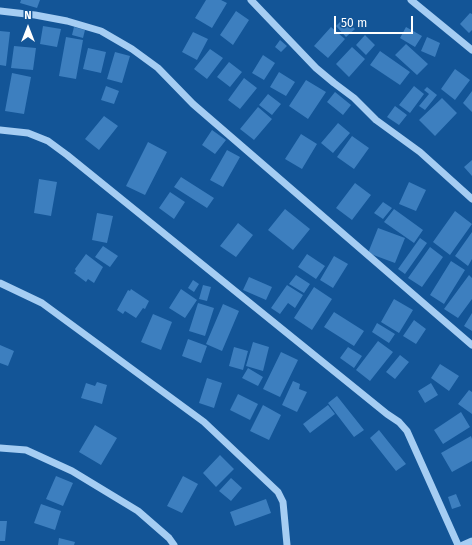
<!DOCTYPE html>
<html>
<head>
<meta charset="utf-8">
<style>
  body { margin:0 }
  #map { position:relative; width:472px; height:545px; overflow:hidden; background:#135597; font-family:"Fira Sans",sans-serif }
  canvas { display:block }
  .north { position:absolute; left:8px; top:8px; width:40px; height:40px; -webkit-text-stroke:3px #135597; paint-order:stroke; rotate:0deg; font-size:11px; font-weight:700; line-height:16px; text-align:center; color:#fff }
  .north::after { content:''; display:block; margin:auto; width:14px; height:18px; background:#fff; clip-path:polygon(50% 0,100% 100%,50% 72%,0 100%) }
  .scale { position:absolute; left:334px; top:16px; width:79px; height:18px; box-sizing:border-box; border:2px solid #fff; border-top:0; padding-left:5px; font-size:12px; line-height:14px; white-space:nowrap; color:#fff; -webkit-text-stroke:3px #135597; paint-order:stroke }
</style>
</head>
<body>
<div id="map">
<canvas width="472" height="545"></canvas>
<div class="north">N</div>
<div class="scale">50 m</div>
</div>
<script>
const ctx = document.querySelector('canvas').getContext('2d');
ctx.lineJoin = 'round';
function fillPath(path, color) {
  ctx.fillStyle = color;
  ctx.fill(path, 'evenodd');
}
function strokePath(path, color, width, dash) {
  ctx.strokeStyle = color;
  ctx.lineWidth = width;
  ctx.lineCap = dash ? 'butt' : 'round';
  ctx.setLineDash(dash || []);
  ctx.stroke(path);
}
const building = new Path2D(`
  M21,0H40L37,8L20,3Z
  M206,0H221L227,3L212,28L195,18Z
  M236,11L249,20L233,45L220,35Z
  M470,13L472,14V30L469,33L460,24Z
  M344,18L355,29L346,37L336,26Z
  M43,26L61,29L57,47L40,44Z
  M74,27L85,30L83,38L72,35Z
  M331,27L345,39L328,58L314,46Z
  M406,27L422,36L415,47L400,38Z
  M0,31L10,32L6,66L0,65Z
  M193,32L208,39L197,60L182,52Z
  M365,35L375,45L366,55L356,45Z
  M66,37L83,40L76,79L59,76Z
  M427,37L440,43L435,57L421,51Z
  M280,40L287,46L281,52L275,47Z
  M406,44L428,64L417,75L395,55Z
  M14,46L36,48L33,70L11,68Z
  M352,47L365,59L349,77L336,64Z
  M88,48L106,52L101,73L83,69Z
  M210,49L223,58L207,79L194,69Z
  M380,51L410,72L400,85L370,65Z
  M115,52L130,56L122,83L107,79Z
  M263,55L275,63L264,80L252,73Z
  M229,62L242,72L230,87L217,77Z
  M455,69L470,80L455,100L441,89Z
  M279,72L295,82L286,96L270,87Z
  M12,73L31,77L24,114L5,111Z
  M244,78L257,88L240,109L228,100Z
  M306,80L326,92L308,119L289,106Z
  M106,86L119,91L114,104L101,100Z
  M414,86L424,94L410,113L399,105Z
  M427,87L437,95L425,110L419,106L429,94L424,90Z
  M472,91V112L463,103Z
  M335,92L351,105L343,115L327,102Z
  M268,94L281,104L272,115L259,105Z
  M442,98L457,113L435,136L419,120Z
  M395,106L407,115L399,125L387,117Z
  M258,107L272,119L254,140L240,129Z
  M104,116L118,126L99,150L85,139Z
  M338,123L350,133L333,153L321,143Z
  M212,130L226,140L215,154L202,145Z
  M301,134L317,144L302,169L285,159Z
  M352,136L369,148L354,169L337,157Z
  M148,142L167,152L145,195L126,186Z
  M227,150L240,157L223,187L210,180Z
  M472,160V176L464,167Z
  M181,177L214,198L207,208L174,187Z
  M39,179L57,182L51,216L34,213Z
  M409,182L426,190L416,211L399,204Z
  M355,183L371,195L352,220L336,208Z
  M170,192L185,202L174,219L159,208Z
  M383,202L392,208L383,219L374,213Z
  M285,209L310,229L293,250L268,230Z
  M394,209L423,230L414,243L384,222Z
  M455,211L472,224L450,255L433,242Z
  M97,213L113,216L107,243L92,240Z
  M238,223L253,235L236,257L220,246Z
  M378,228L405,238L395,263L368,253Z
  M472,232V259L468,266L455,256Z
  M420,238L427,243L405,274L398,269Z
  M103,246L118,256L110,267L95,257Z
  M430,247L443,257L422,287L408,278Z
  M86,254L103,267L94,283L88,279L86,282L74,273L76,271L75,269Z
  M307,254L325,266L316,279L298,267Z
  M334,256L348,264L333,288L320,280Z
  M451,261L465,270L444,304L430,295Z
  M296,275L310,284L304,293L289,284Z
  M469,275L472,278V299L458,318L444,309Z
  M249,277L272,287L266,300L243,290Z
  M193,280L199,284L194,292L188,288Z
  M203,285L211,287L207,301L199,299Z
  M287,285L303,295L295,308L288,303L280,314L271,308Z
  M314,287L332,299L312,330L294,318Z
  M131,289L149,301L145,309L143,308L136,318L125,311L123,314L117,310L128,290L130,291Z
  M181,289L197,300L185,318L169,308Z
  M394,299L413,310L399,333L381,322Z
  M198,303L214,308L205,336L189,331Z
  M223,304L239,311L222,351L206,344Z
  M334,312L364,331L354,346L324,327Z
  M472,313V331L464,326Z
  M153,314L172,322L161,350L141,342Z
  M414,320L426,329L416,344L403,336Z
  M377,323L395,334L389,343L372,332Z
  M188,339L207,346L201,363L182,356Z
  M378,341L393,352L370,381L356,370Z
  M253,342L269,347L263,371L246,366Z
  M0,345L14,351L8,366L0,363Z
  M234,347L248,351L243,370L229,366Z
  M348,347L362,356L354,368L340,358Z
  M281,352L298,360L280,397L263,389Z
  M400,355L409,362L395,379L386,372Z
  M440,364L459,376L449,391L431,378Z
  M248,368L263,377L258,386L242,378Z
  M207,378L222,383L214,408L199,403Z
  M293,381L300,384L299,389L307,392L297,412L282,405Z
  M97,382L107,385L102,404L81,398L86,383L95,386Z
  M431,383L438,395L425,403L418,391Z
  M469,390L472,392V414L458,404Z
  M238,394L258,404L250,420L230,410Z
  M337,396L364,430L354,437L328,403Z
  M263,405L281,415L269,440L250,431Z
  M328,405L335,414L310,433L303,424Z
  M461,412L470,427L443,444L434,430Z
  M95,425L117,438L101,465L79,452Z
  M379,430L406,464L396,471L370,438Z
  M471,436L472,439V461L452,472L441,453Z
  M220,455L234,469L216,487L203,473Z
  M56,476L73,483L63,506L46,499Z
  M183,476L198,484L182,513L167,506Z
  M231,478L242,488L231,501L219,491Z
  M456,494L461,506L452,509L448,497Z
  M266,499L271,513L235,526L230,512Z
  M41,504L61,511L55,530L34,523Z
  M0,521H7L5,541H0Z
  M59,538L75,542L74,545H58Z`);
const minor = new Path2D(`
  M251,0L316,68L334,83L354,98L376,120L420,152L472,199
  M411,0L472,50
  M0,11L35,15L67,21L101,31L132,49L158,68L193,104L472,345
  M0,130L28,133L48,141L67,155L387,414L399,422L407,431L458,545
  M0,283L42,303L204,422L278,492L283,502L287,545
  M0,448L26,450L72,471L138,511L169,538L174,545
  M463,545L472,541`);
fillPath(building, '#3d7fbf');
strokePath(minor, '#a5cdf3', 7);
</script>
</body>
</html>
